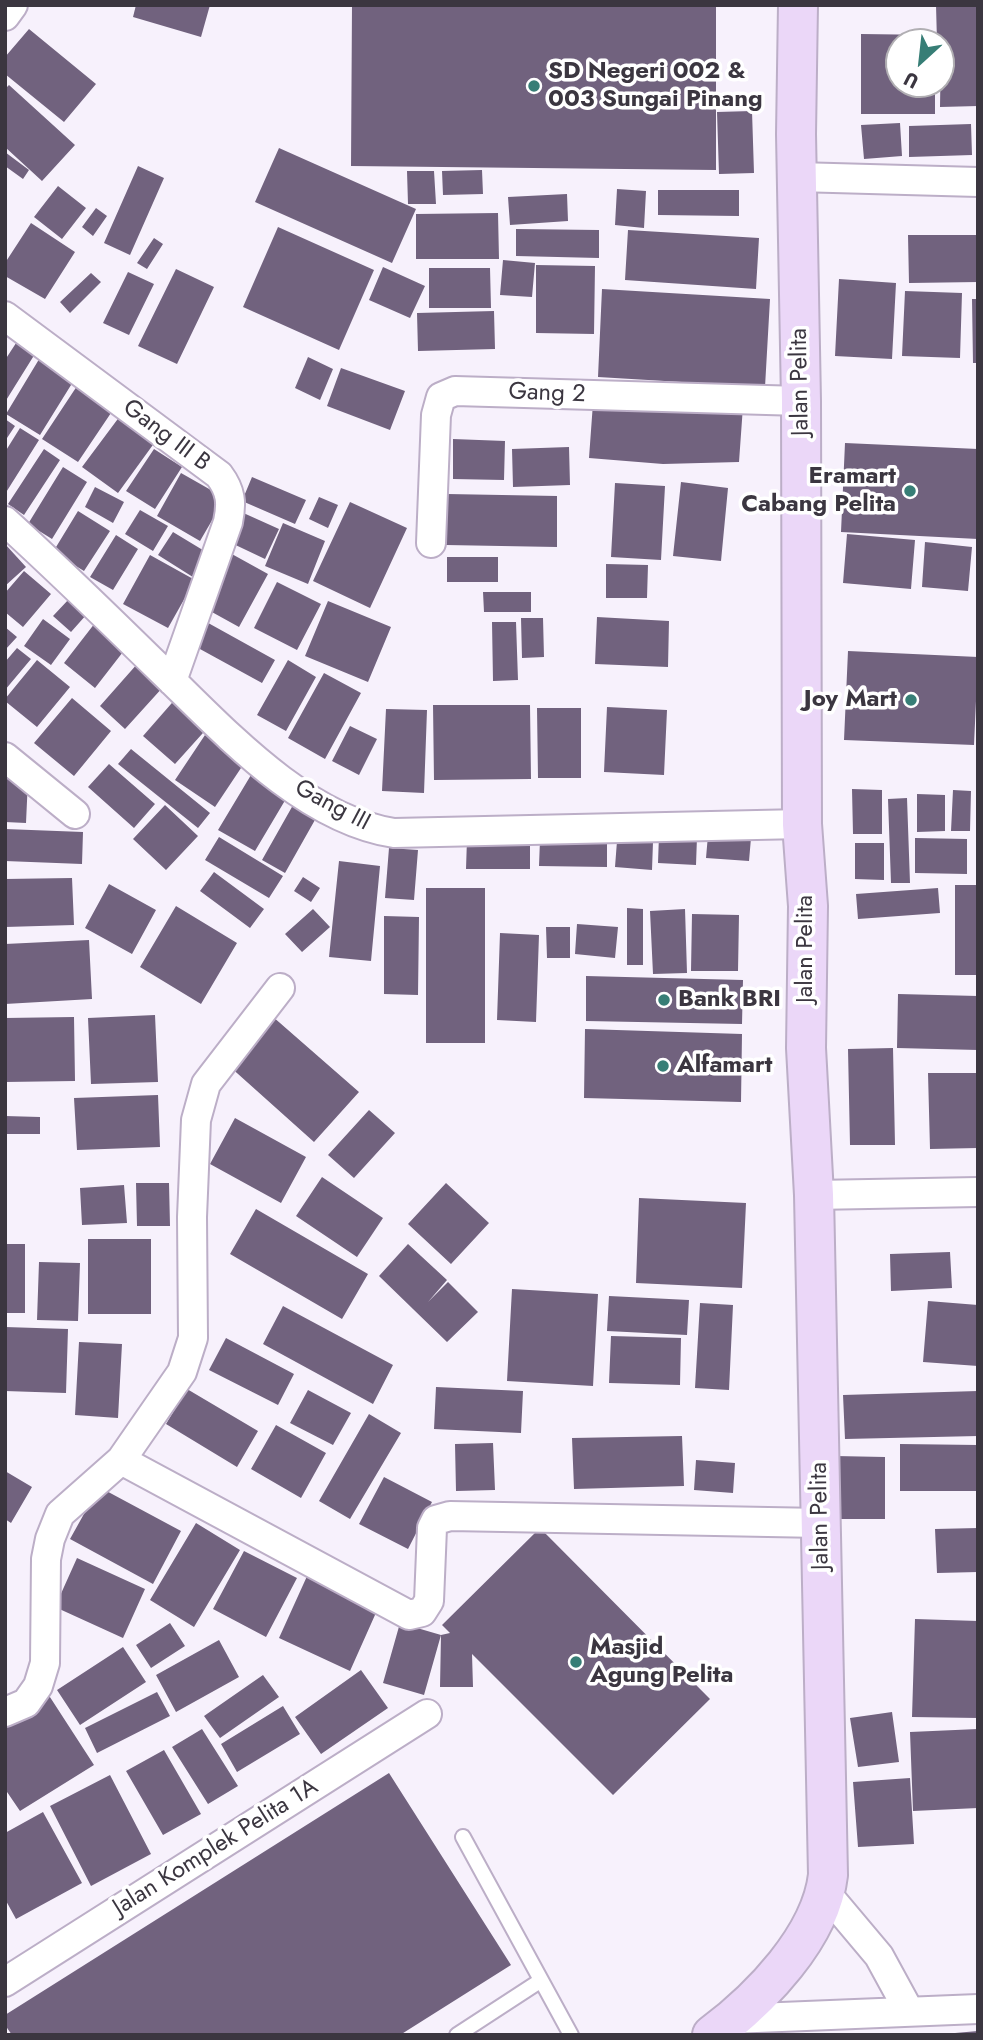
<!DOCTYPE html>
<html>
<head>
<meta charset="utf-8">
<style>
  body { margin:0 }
  #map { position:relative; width:983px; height:2040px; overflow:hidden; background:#f7f1fc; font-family:Jost,sans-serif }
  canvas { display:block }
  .frame { position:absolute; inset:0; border:7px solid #3b3640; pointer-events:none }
  .north { position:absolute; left:885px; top:28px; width:70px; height:70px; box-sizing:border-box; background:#fff; border:2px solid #b1afb3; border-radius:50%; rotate:207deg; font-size:19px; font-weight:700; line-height:28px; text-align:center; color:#3b3640 }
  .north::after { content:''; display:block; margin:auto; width:24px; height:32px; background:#377e76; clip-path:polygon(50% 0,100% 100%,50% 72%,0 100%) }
</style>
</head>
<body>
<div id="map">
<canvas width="983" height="2040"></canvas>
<div class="frame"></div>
<div class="north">U</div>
</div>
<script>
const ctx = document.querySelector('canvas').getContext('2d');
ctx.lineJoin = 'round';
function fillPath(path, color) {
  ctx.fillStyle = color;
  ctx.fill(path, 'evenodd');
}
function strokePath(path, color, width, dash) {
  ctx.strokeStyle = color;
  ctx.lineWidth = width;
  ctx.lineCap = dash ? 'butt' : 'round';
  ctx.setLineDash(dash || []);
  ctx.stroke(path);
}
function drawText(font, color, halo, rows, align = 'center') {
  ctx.font = font + ' Jost,sans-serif';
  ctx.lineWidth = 7;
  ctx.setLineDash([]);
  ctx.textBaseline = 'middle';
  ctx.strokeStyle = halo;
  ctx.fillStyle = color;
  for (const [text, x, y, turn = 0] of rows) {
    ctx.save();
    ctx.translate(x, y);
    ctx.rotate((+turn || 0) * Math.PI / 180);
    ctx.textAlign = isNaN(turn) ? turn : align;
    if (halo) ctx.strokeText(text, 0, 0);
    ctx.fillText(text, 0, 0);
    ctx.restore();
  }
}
const building = new Path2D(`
  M136,5H210L201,37L133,17Z
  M352,5H716V170L351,166Z
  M936,5H978V106L940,107L941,42H937Z
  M29,29L96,84L64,122L5,74V57Z
  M861,34L935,35V42H899V84H935V114H861Z
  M9,85L75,145L42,181L5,147V89Z
  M752,111L754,173L719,174L717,112Z
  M900,123L902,156L864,159L861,125Z
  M971,124L972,155L909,157V126Z
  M279,148L416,209L392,263L255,202Z
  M5,152L29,170L23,179L5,166Z
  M138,166L164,178L130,255L104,243Z
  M482,170L483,194L443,195L442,171Z
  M407,171H434L436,204H408Z
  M58,186L86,208L62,239L34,217Z
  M617,189L646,191L644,228L615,225Z
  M658,190H739V216L658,215Z
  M567,194L568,221L510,225L508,197Z
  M96,208L107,216L93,236L82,227Z
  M498,213L499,259H416V214Z
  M31,223L75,252L45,299L5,276V263Z
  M278,227L374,270L339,350L243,307Z
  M516,229L599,230V258L516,256Z
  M628,230L759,238L756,289L625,280Z
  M908,235H978V282L909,283Z
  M154,238L163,244L147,269L137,263Z
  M503,260L535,263L532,297L500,295Z
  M536,265L595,266L594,334L536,333Z
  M383,267L425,286L410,318L369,300Z
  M429,268H490L491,308H429Z
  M176,269L214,287L177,364L138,346Z
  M128,272L154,284L129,335L103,323Z
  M91,273L101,282L70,313L60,302Z
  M839,279L896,283L892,359L835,356Z
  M602,289L770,299L765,387L598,377Z
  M905,291L962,293L960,358L902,356Z
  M972,299H978V363H973Z
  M494,311L495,349L418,351L417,313Z
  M20,337L38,349L5,402V360Z
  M41,356L76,377L40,435L6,414Z
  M308,357L333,369L320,400L295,388Z
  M341,368L405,391L390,430L327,406Z
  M79,383L115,407L78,462L42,439Z
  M593,403L743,406L739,462L663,464L589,458Z
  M120,416L155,442L118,493L82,467Z
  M5,419L15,426L5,441Z
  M20,428L39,440L5,494V452Z
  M453,439L505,441L504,480L453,479Z
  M845,443L978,449V539L841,532Z
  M569,447L570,485L513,487L512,449Z
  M44,449L60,460L24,515L8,504Z
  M154,449L182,467L155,509L126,491Z
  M63,467L87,482L52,539L28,524Z
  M181,473L225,498L200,541L157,516Z
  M252,477L306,500L295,524L242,501Z
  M681,482L728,488L721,561L673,556Z
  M615,483L665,486L661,560L611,557Z
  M95,487L124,502L113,523L85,507Z
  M447,494L557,496V547L446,545Z
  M319,497L338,505L328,528L309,519Z
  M350,502L407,528L370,608L313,581Z
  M140,510L168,526L153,551L125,534Z
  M78,511L110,531L84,571L53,552Z
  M239,511L279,529L265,559L225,540Z
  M283,523L325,541L308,584L265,566Z
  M173,532L211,555L196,579L158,555Z
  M847,534L915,540L911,589L843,583Z
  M116,535L138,549L113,590L90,577Z
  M925,542L972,547L968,591L922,587Z
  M5,544L26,567L5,586Z
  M230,553L268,574L239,627L201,606Z
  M150,555L195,580L168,628L123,604Z
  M447,557H498V582H447Z
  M606,564L648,565L647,598H606Z
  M24,571L51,594L23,627L5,612V593Z
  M277,582L321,604L297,650L254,628Z
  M483,592H531V612H484Z
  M69,599L87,614L71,632L53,616Z
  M328,601L391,627L368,682L305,656Z
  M597,617L669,621L668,667L595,664Z
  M521,618H543L544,657L522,658Z
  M43,619L70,639L51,665L24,646Z
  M201,619L275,660L262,683L189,643Z
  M492,622H516L518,680L493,681Z
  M95,623L126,648L95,688L64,663Z
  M5,627L17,637L5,650Z
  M17,648L31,659L5,690V662Z
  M848,651L978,657L974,745L844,740Z
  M37,660L70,687L37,727L5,701V699Z
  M288,660L316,677L286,731L257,715Z
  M138,663L164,686L125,729L100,706Z
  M324,673L361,693L325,759L288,738Z
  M178,696L211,724L175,764L143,736Z
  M72,698L111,731L74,776L34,743Z
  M433,705H530L531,779L434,780Z
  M607,707L667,710L664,775L604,772Z
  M537,708H581V778H538Z
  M386,709L427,710L424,793L382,791Z
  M350,726L377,739L359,775L332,761Z
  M205,735L245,762L215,807L175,780Z
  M131,749L210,813L198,828L118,764Z
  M109,764L155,804L134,828L88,787Z
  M254,770L290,792L255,851L218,830Z
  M5,778L28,779L26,823L5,822Z
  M852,789L882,790V834H853Z
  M953,790L971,791L970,831H951Z
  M917,794L945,795V831L917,832Z
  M297,798L320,811L285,873L262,860Z
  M907,798L910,883H891L888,799Z
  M165,805L198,836L166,870L133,839Z
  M5,829L83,832L82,864L5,861Z
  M659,835L697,837L696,865L658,863Z
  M708,835L751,838L749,861L706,858Z
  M219,837L283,876L269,898L205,860Z
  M915,838L967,839V874L915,873Z
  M467,839H530V869H466Z
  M540,840L607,841V867L539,866Z
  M617,841L653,842L652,870L615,867Z
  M855,843H884V880L855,879Z
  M389,848L418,850L414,900L385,898Z
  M339,861L380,866L371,961L329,957Z
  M214,872L264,909L250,928L200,891Z
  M303,877L320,888L311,902L294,891Z
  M72,878L74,925L5,927V879Z
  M109,884L156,910L132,954L85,928Z
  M955,885H978V975H955Z
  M426,888H485V1043H426Z
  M938,888L940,913L858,919L856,894Z
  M176,906L237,943L201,1004L140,967Z
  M627,908L643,909V965H627Z
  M313,909L330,927L302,952L285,934Z
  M685,909L687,973L653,974L650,911Z
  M692,914L739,915L738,971H691Z
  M384,916L419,917L418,995L384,994Z
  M577,924L618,927L615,958L575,954Z
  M546,927H570V958H547Z
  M500,933L539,935L536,1022L497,1020Z
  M89,940L92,999L5,1004V944Z
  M586,976L743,980L742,1024L586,1021Z
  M898,994L978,996V1050L897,1048Z
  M155,1015L158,1082L91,1084L88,1018Z
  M272,1016L359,1092L314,1142L228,1065Z
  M74,1017L75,1081L5,1082V1018Z
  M585,1029L742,1034L741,1102L584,1098Z
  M893,1048L895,1145H850L848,1049Z
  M928,1073H978V1148L930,1149Z
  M158,1095L160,1147L77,1150L74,1098Z
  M369,1110L395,1133L354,1178L328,1155Z
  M5,1116L40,1117V1134H5Z
  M235,1118L306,1157L281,1203L210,1164Z
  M322,1177L383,1218L357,1257L296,1216Z
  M136,1183H169L170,1226H137Z
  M446,1183L489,1223L451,1264L408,1224Z
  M124,1185L127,1223L82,1225L80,1188Z
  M639,1198L746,1203L742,1288L636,1283Z
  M256,1209L368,1274L342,1319L230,1254Z
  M88,1239H151V1314H88Z
  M5,1244H25V1313H5Z
  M408,1244L447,1280L428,1302L448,1282L478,1312L447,1342L379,1276Z
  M950,1252L952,1288L891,1291L890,1254Z
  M39,1262L80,1263L78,1321L37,1320Z
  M512,1289L598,1294L593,1386L507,1381Z
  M609,1296L689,1300L687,1335L607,1331Z
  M928,1301L978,1305V1366L923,1362Z
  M700,1303L733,1305L729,1390L695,1388Z
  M283,1306L393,1365L373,1404L263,1344Z
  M5,1327L68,1329L66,1393L5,1391Z
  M611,1336L681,1338L680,1385L609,1383Z
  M226,1338L294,1374L278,1405L209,1370Z
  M79,1342L122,1344L118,1418L75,1415Z
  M436,1387L523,1391L521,1433L434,1429Z
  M187,1389L258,1431L237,1467L166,1424Z
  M308,1390L351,1413L333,1445L290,1423Z
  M978,1391V1436L845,1439L843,1395Z
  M369,1414L401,1433L350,1519L319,1501Z
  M276,1425L326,1453L301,1498L251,1469Z
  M682,1436L684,1486L574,1489L572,1438Z
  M493,1443L495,1490L456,1491L455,1444Z
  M900,1444L978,1445V1491H900Z
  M835,1456L885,1457V1519H835Z
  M696,1460L735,1463L733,1493L694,1490Z
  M5,1471L32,1487L11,1523L5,1519Z
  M384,1477L432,1502L408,1549L359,1524Z
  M99,1487L181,1531L153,1584L70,1539Z
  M196,1523L240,1550L194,1627L150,1600Z
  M540,1528L710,1699L613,1795L472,1654L473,1687H440L441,1635L450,1633L442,1625Z
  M978,1528V1572L937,1573L935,1529Z
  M244,1551L297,1578L266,1637L213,1609Z
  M77,1558L145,1589L123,1638L55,1607Z
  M308,1574L379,1606L350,1671L279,1638Z
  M915,1619L978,1621V1718L912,1717Z
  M170,1623L185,1646L151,1668L136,1645Z
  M400,1623L441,1635L424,1695L383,1683Z
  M219,1640L239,1677L176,1712L156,1675Z
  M123,1647L146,1682L80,1725L57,1690Z
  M361,1670L388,1708L321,1754L295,1717Z
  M263,1675L279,1697L220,1738L204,1716Z
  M157,1692L170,1716L97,1753L85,1728Z
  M48,1694L94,1765L20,1811L5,1789V1721Z
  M283,1706L300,1734L237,1772L221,1744Z
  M892,1712L899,1762L858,1767L850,1718Z
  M202,1729L238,1786L208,1804L172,1747Z
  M978,1729V1808L913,1811L910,1732Z
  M164,1750L201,1814L163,1835L126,1771Z
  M389,1773L511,1965L400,2035H12L5,2025V2015Z
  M110,1775L151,1854L91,1886L50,1806Z
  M910,1778L914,1844L858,1847L853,1782Z
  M43,1812L82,1883L16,1919L5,1899V1833Z
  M978,2031V2035H955V2033Z`);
const lane = new Path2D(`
  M463,1837L571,2035
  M457,2035L540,1981`);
const street = new Path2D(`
  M5,16L13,5
  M797,177L978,182
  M5,316L219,475C231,491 232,503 228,522L172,681
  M5,521C59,570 111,621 163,672C226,733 304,819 394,833L802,824
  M431,543L436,415L441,397L455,391L801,401
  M5,757L75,814
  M814,1195L978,1192
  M121,1460L409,1615L422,1612L429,1601L432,1528L436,1520L450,1516L821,1523
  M5,1712L26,1703L38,1686L45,1663L46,1559L50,1539L60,1514L121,1460L182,1372L193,1338L192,1217L196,1120L206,1084L280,988
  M826,1893L879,1956L909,2011
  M5,1982L427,1714
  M732,2019L978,2009`);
const secondary = new Path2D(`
  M712,2035C760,1999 821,1937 828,1875L814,1195L806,1048L808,906L802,824L801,401L796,134L798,5`);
const markers = [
  [534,86,7,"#377e76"],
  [910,491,7,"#377e76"],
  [911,700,7,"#377e76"],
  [664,1000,7,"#377e76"],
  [663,1066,7,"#377e76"],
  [576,1662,7,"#377e76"]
];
const poiNames = [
  ["SD Negeri 002 &",548,72],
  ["003 Sungai Pinang",548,100],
  ["Eramart",896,477,"right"],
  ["Cabang Pelita",896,505,"right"],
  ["Joy Mart",897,700,"right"],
  ["Bank BRI",678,1000],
  ["Alfamart",677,1066],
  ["Masjid",590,1648],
  ["Agung Pelita",590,1676]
];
const streetNames = [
  ["Jalan Pelita",801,382,-91],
  ["Gang 2",547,394,2],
  ["Gang III B",166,436,37],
  ["Gang III",332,806,28],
  ["Jalan Pelita",806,949,-90],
  ["Jalan Pelita",821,1516,-91],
  ["Jalan Komplek Pelita 1A",216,1848,-32]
];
fillPath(building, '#71627e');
strokePath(lane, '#bcaec7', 18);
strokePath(street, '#bcaec7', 32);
strokePath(secondary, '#bcaec7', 42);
strokePath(lane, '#fff', 14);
strokePath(street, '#fff', 28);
strokePath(secondary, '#ebd7f8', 38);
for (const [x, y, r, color] of markers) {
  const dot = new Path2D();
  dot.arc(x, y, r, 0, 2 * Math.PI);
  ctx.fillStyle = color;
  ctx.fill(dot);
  strokePath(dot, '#fff', 2.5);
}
drawText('bold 24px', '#3b3640', '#fff', poiNames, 'left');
drawText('24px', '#3b3640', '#fff', streetNames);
</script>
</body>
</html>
